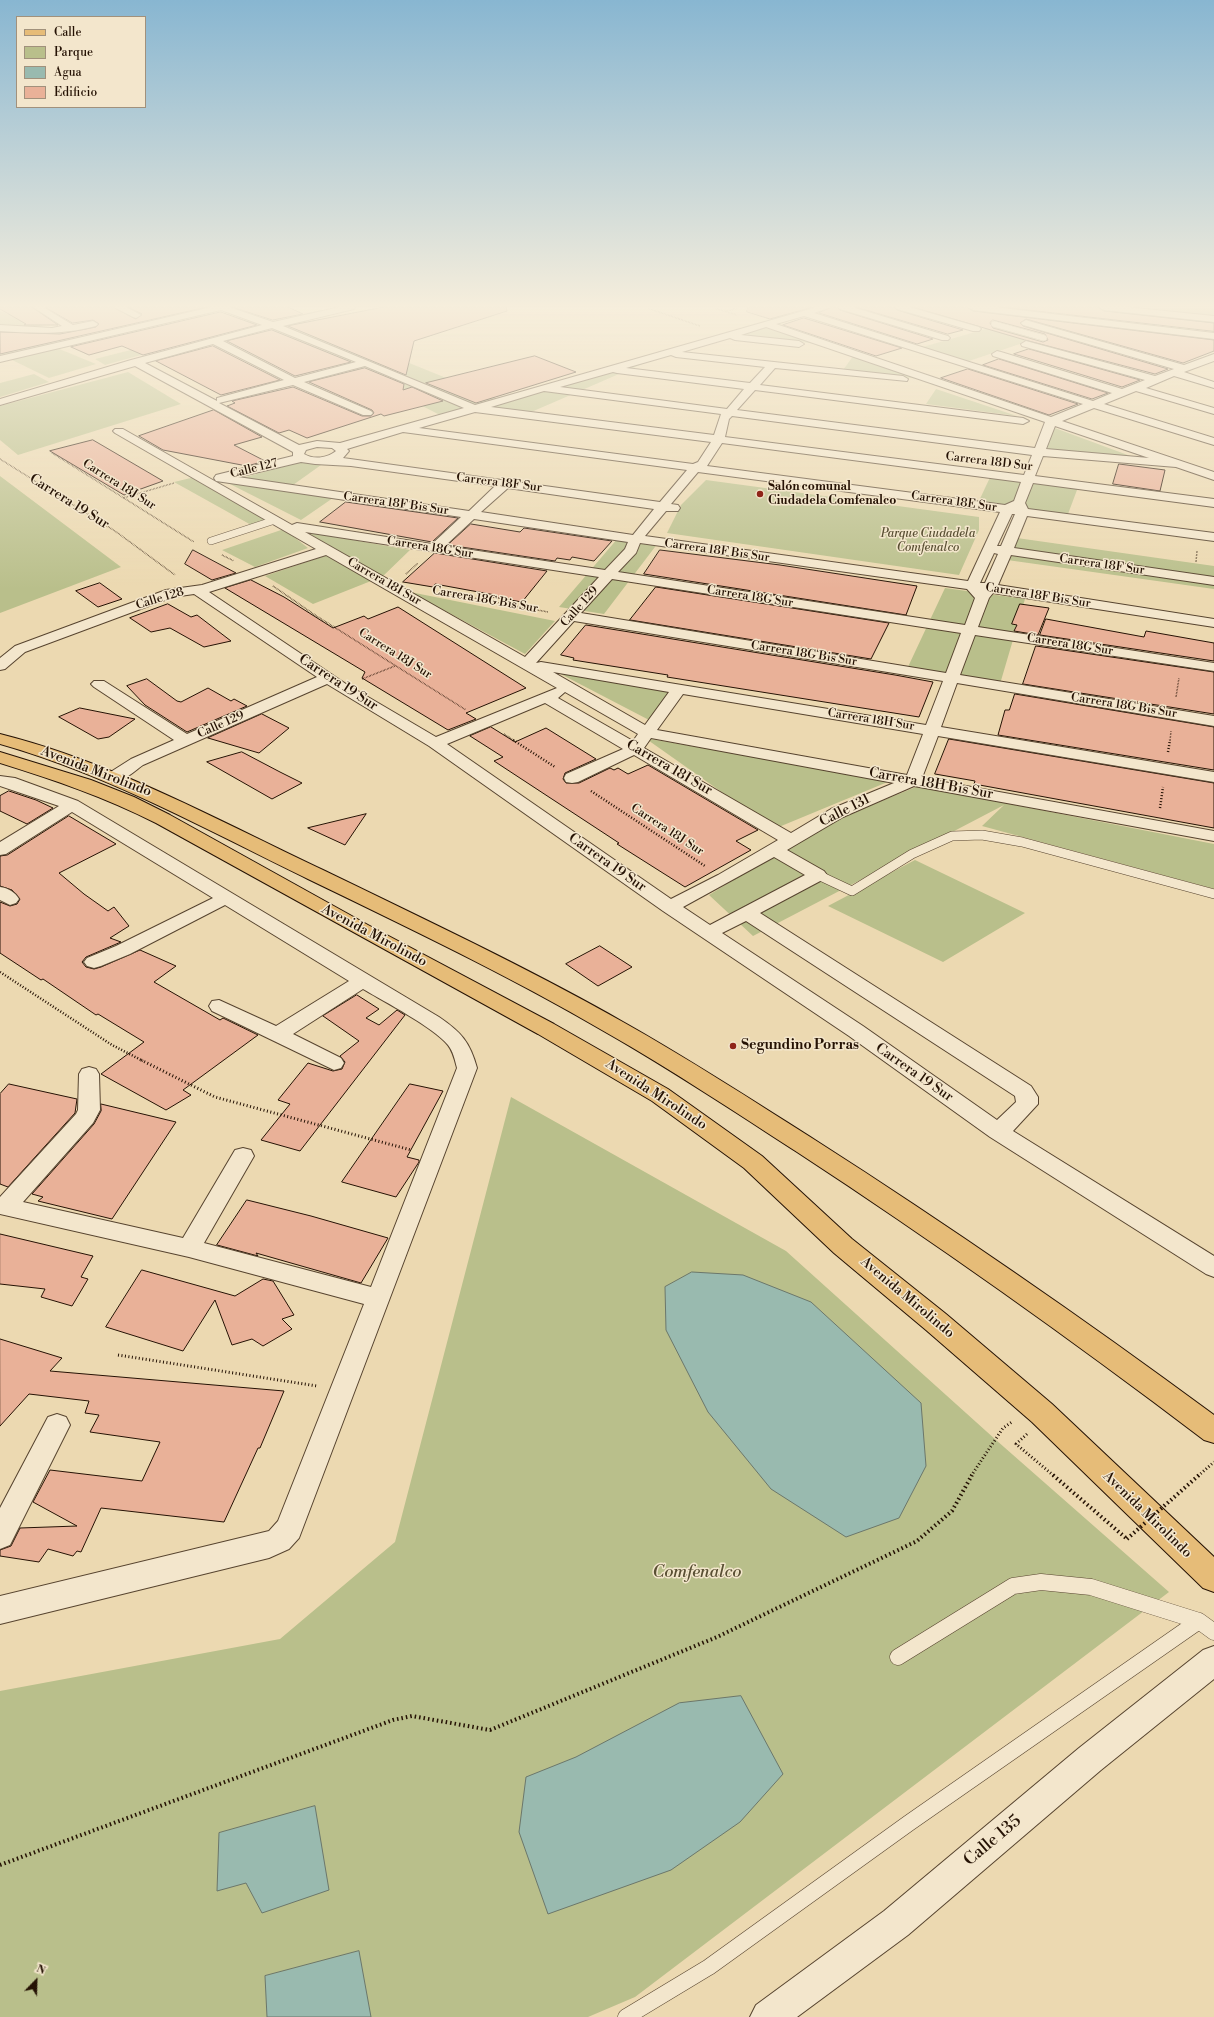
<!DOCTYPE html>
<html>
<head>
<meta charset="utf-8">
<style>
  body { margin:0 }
  #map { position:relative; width:1214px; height:2017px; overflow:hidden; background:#ecd9b1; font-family:"Libre Bodoni",serif }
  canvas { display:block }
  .legend { position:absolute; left:16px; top:16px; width:130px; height:92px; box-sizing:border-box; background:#f3e6cc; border:1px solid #a1917c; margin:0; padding:5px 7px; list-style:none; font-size:12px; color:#251204 }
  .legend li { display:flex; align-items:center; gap:8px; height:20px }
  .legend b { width:20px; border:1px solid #a1917c }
  .north { position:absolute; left:16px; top:1961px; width:40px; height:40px; -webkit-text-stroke:3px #f3e6cc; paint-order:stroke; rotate:23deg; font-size:11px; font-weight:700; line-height:16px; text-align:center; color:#251204 }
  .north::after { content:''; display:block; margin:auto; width:14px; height:18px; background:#251204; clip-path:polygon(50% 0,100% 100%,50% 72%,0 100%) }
</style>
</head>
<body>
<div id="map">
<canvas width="1214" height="2017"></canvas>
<ul class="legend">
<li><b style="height:5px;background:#e6bc78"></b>Calle</li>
<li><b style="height:11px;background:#b9bf8b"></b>Parque</li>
<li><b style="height:11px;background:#99baaf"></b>Agua</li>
<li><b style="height:11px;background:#e9b198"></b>Edificio</li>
</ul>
<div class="north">N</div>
</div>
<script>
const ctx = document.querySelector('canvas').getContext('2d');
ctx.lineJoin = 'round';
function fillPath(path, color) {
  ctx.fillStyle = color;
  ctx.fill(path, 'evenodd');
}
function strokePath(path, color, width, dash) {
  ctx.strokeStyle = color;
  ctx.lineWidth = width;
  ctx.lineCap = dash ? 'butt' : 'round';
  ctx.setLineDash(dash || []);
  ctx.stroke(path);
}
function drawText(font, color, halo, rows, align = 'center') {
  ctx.font = font + ' "Libre Bodoni",serif';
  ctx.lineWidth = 3;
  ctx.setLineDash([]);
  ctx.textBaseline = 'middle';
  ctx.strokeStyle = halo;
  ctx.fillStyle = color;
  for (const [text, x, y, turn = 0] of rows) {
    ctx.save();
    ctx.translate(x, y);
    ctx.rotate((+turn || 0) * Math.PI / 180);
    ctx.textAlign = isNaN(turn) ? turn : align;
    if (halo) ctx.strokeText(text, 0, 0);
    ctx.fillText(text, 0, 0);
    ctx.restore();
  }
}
const green = new Path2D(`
  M1068,307H1214V323Z
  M0,311L79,339L0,357Z
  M301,319L498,399L440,415L268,328Z
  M249,320L256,323L105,365L95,359Z
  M760,326L825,345L732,334Z
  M996,326L1038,338L963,363L919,348Z
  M57,348L96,364L49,378L10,359Z
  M854,355L919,379L843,370Z
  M656,358L529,413L487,408Z
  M128,372L181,404L18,455L0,440V406Z
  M34,374L49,382L0,397V383Z
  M936,389L1017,416L926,404Z
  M1052,427L1144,461L1043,449Z
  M300,462L321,465L293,485L242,478Z
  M993,471L1080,482L1068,514L978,503Z
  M0,476L121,567L0,613Z
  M195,477L272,520L253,526L174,482Z
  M706,480L979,517V530L959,575L667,533L681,505Z
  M228,483L333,498L301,520Z
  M284,529L308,548L255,567L222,550Z
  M307,532L410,550L381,578Z
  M1010,537L1214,566V589L1000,559Z
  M618,538L658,543L604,614L559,607Z
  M330,554L371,581L313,604L265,576Z
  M945,588L1025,599L1000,684L907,669Z
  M410,592L555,621L525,654Z
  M551,669L674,689L651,721Z
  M645,738L890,781L774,829Z
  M918,786L1214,844V889L982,826L1004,805L753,936L709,895L821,826Z
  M915,860L1025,913L943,962L828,906Z
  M511,1097L786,1251L996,1440L1169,1592L635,1997L588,2017H0V1691L280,1639L395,1542Z`);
const water = new Path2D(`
  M692,1272L743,1275L811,1302L921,1403L926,1466L899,1518L846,1537L771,1489L708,1412L666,1330L665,1287Z
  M741,1696L783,1774L740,1822L671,1870L548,1914L519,1832L526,1777L576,1757L679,1703Z
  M315,1806L329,1890L262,1913L246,1883L217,1891L219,1833Z
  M359,1951L371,2017H267L265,1976Z`);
const building = new Path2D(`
  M0,307H32L58,325H24L26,324L0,309Z
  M45,307H113L136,319L142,314L128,307H207L0,354V332L60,334L96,327L99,324L93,320L73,323Z
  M232,307H288L303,314L273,320Z
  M384,307H506L507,311L414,341L406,375L288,326Z
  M748,307H813L770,319L747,312Z
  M832,307H837L840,310L933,339L917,344L819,313Z
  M856,307H894L897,310L963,330L948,334Z
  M913,307H967L973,311L1214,340V351L1183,363L1026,319L1020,323L1023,326L1168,369L1155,374L1025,340ZM993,320L1045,334L1048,340L1043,342L993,328L990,323Z
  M1002,307H1098L1104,311L1214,323V331Z
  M221,312L257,325L143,355L122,346L89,355L71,347Z
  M804,318L902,348L876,356L783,325Z
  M272,330L351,362L295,376L227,341Z
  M213,346L280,380L221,395L156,361Z
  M1029,349L1140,380L1122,387L1014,354Z
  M535,356L576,372L476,403L426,383Z
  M999,359L1108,393L1092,399L983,365Z
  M365,368L404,384L403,390L412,387L443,401L384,416L381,414L307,438L289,430L279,433L227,406L235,403L232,401L293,387L362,416H371L374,413L372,410L309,382Z
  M968,369L1078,404L1049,415L941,378Z
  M214,410L262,437L234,445L265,461L247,466L163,450L139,436Z
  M93,440L105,447L163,481L124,495L50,451Z
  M1119,464L1165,470L1160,491L1113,484Z
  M346,502L458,518L432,542L320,522Z
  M471,524L520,532L524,528L612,541L594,561L572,557L570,560L557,558L555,561L448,545Z
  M193,550L236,573L212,580L185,564Z
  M660,550L780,565L917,586L906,615L644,574Z
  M435,553L547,571L522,602L493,597L495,595L435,584L433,587L403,582Z
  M251,580L284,597L333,628L364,616L368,619L398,607L526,688L466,713L476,719L448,730L362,678L365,672L225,588Z
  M100,583L122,599L98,607L76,591Z
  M656,587L889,623L871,659L630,620Z
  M168,604L191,617L197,615L231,641L204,647L170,628L151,632L130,618Z
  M1020,604L1049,608L1038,635L1014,631L1017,625L1012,624Z
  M1046,619L1144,637L1146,631L1214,643V661L1040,635Z
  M586,625L895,675L933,682L919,717L667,677L668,675L573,660L574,658L561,655Z
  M1036,646L1214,672V714L1023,684Z
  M147,679L177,701L181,702L208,688L231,701L234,699L247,706L187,732L145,705L127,686Z
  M1015,694L1214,727V770L998,735L1005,710H1009Z
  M80,708L135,719L109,737L98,739L59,717Z
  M262,714L289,728L259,753L208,738Z
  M491,727L515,742L546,728L596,759L565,773L563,779L566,783H579L610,768L614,770L618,768L628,774L648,765L758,830L736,841L751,850L685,887L617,844L619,843L494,761L503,757L470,736Z
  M949,739L1214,783V828L974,784L975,781L935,774Z
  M242,752L280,772L302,783L272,799L207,762Z
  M9,791L36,800L53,808L27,824L0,811V796Z
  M366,814L345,845L308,828Z
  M69,816L116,844L59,873L84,894L108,911L114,907L129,926L110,938L121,942L86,957L82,962L86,967L94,969L101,967L140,950L176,966L154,982L220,1020L223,1018L258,1035L183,1090L191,1095L166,1110L101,1074L144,1042L98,1014L96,1015L43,979L41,980L0,953V902L10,906L17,904L20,899L12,890L0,886V856L7,855Z
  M600,946L632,967L598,986L566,964Z
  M357,995L379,1009L366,1018L379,1025L397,1010L405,1015L300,1151L261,1140L290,1104L278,1100L308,1063L333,1071L342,1069L345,1062L340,1056L359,1041L323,1016Z
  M9,1084L77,1099L75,1113L8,1187L0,1184V1094Z
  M410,1084L443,1091L407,1157L419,1160V1162L396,1197L342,1182Z
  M101,1104L176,1122L112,1219L38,1201L43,1197L32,1194L94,1124L101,1111Z
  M247,1200L311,1216L388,1238L361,1283L256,1253L258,1256L217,1245Z
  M0,1234L93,1256L81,1277L88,1279L72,1306L41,1297L45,1289L0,1284Z
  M142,1270L235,1296L263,1279L273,1281L294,1315L282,1319L292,1329L263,1346L252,1339L232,1345L215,1300L183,1351L106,1327Z
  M0,1339L62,1358L50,1371L284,1391L260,1448H258L224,1522L101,1508L81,1552L77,1551L73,1556L48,1549L39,1562L0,1556V1550L11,1546L20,1528L77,1526L33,1502L50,1470L142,1481L160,1442L90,1432L99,1415L85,1413L89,1401L29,1394L0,1426Z`);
const pathFar3 = new Path2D(`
  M644,307L700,326
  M711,307L737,315
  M726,311L742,307
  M52,453L194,542
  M0,459L115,531L175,575
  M123,498L174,483
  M222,555L234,561
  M1196,562L1197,551
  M406,574L418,563
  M273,586L315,615L466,710
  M441,592L548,612
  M362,679L395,666
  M1176,697L1179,678
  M504,734L515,741
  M1170,741L1171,731`);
const pathFar2 = new Path2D(`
  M513,740L555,767
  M1168,752L1170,740
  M591,791L705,866
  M1160,808L1163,787
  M0,972L112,1045L143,1061`);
const pathFar1 = new Path2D(`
  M141,1060L215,1097L411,1150
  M118,1355L317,1386
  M1027,1434L1016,1444L1054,1476
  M971,1476L1003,1428L1012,1422`);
const path = new Path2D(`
  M1053,1475L1127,1539
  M0,1865L393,1720L412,1716L490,1730L717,1637L917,1541L952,1511L972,1475`);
const laneFar3 = new Path2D(`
  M994,324L1044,338`);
const laneFar2 = new Path2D(`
  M211,541L275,520`);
const laneFar1 = new Path2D(`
  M818,875L852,891L912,854L952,836L982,835L1022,842L1214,894`);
const lane = new Path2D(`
  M898,1657L1013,1586L1041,1582L1091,1587L1199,1621
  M626,2017L709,1967L909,1823L1199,1621L1214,1632`);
const street = new Path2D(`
  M33,307H43L73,325L93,321L98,324L96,326C62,335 36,333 0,331V325L52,328L62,326Z
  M114,307H126L141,315L136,318L133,317Z
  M212,307H229L273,322L340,307H355L354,309L283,326L475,405L817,307H831L814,313L1093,401L1112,393L993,356L992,354L997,351L1001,352L1122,389L1145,380L1022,346L1021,344L1026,341L1155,376L1174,369L1023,325L1021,323L1026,320L1029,321L1184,365L1214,354V361L1184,372L1214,382V388L1174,376L1146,388L1214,408V414L1136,391L1104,404L1214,438V445L1094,408L1062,421L1214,472V480L1176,467L1043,456L1035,476L1214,499V507L1033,483L1025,503L1028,509L1214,533V541L1027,516L1014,548L1214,577V585L1011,555L998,585L1214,619V627L993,593L989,598L978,627L1214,663V671L975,635L960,675L1214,716V726L957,683L941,727L1214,772V782L938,736L922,778L1214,831V841L914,786L843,817L787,850L824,871L827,875L824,879L760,913L1031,1086L1038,1097V1104L1013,1131L1214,1256V1277L1206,1274L990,1137L849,1036L663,911L429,746L327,684L143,765C133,772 122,784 109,781L107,777L109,773L131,759L174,740L94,687L91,684L94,681H104L187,734L317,677L194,594L173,597L25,652L5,669L0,670V658L15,646L166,590L202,585L316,549L115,433L113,431L115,429H123L292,525L297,523L432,544L461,517L216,481L214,478L216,475L293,456V452L135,366L0,405V399L131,360L262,325L221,310L0,362V356ZM804,316L1083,404L1051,417L776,324ZM766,327L1045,422L1035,448L737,410L755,390L1023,424L1029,421L1023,418L760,385L775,368L907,381L908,379L903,376L682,352L730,338L735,340L799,347L804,344L799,341L741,335ZM272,328L356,362L295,378L223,341ZM213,344L284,380L217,398V401L145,363ZM671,355L676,357L765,367L750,383L626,368ZM365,366L464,408L340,443L317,441L299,445L219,403L293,385L363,415H371L373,413L371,411L304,382ZM613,372L617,373L744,389L727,409L560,387ZM544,391L721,414L714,435L491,407ZM475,412L711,442L698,462L693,464L419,428ZM732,416L1032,455L1024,475L725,437L729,419ZM1055,426L1149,458L1046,449ZM403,432L687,470L660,502L343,458L349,451L347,449ZM722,443L1021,482L1014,501L1005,505L707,466ZM317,447L332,448L336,451C327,458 314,460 304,454L306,450ZM301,462L315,464L351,466L495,486L469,511L238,477ZM698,472L1000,512L968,581L645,536L666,511H678L680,508L678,505L671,504ZM508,488L654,509L633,535L481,512ZM1012,514H1015L1001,546H997ZM474,519L628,542L625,549L605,570L445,546ZM305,532L599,577L525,657ZM640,543L967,589L975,598L965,625L618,572L636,553ZM994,553L998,554L985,583H980ZM326,555L557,688L436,737L346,684L209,592ZM612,579L961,633L946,673L581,613ZM574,621L943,681L926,725L541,662L536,663ZM553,672L669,692L645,725ZM565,692L638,734L633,741L558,698ZM683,694L923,734L907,775L657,730ZM545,703L623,749L566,774L564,778L566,782L572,783L578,782L634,755L778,840L718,875L671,899L447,744ZM651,738L894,783L831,809L791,833L644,748ZM774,857L805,875L710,925L683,907ZM746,921L1015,1096L1016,1102L997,1120L863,1026L722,933Z
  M838,307H852L948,336L950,338L948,340H942L840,309Z
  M895,307H909L979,327L981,329L979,331H973L897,309Z
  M968,307H993L1214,333V339L973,310Z
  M1099,307H1126L1214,316V322L1104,310Z
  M0,776L15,778L78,801L439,1017C461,1032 470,1042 477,1068L299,1538L289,1549L269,1558L0,1624V1596L269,1531L278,1521L364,1304L189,1257L0,1214V1197L76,1114L78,1110L79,1074L82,1069L89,1067L96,1069L99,1074L100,1110L93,1123L23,1202L183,1238L235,1150L243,1148L251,1150L254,1156L204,1243L371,1287L457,1068C455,1060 453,1051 448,1045C433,1027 385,1002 363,989L293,1034L341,1058L344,1063L341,1068L334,1070L212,1011L209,1006L212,1001L219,1000L276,1026L349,981L225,905L130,954L101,966L94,968L87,966L84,962L87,958L116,946L213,898L72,812L6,854L0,855V842L59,806L0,786Z
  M0,887C8,888 15,892 19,899L16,903L10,905L0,900Z
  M57,1414L66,1417L70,1425L10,1545L0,1549V1508L48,1417Z
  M1214,1646V1679L1101,1770L908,1935L797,2017H750L756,2005L884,1911L1079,1748L1203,1650Z`);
const primary = new Path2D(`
  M0,734C115,763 217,820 323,870C424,919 526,967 623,1022C689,1059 752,1100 815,1140C951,1227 1084,1319 1214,1415V1443L1204,1440C1071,1339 936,1243 797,1152C735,1112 672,1070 607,1033C510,976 409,928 308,879C207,830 109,775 0,744Z
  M0,752L91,780L134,797L170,815L368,925L554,1024L668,1089L762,1156L852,1239L946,1314L1052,1404L1214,1557V1592L1203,1588L1032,1422L926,1330L834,1253L744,1168L652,1101L538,1034L156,823C104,797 55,780 0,763Z`);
const pathBridgeFar1 = new Path2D(`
  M1198,1476L1214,1462`);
const pathBridge = new Path2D(`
  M1127,1539L1199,1475`);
const markers = [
  [760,494,4,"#8f2418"],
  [733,1046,4,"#8f2418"]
];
const farStreetnames = [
  ["Carrera 18D Sur",989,462,7],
  ["Calle 127",254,469,-14],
  ["Carrera 18F Sur",499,483,7],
  ["Carrera 18J Sur",119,485,32],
  ["Carrera 18E Sur",954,502,8],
  ["Carrera 18F Bis Sur",396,504,8],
  ["Carrera 18G Sur",430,548,9],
  ["Carrera 18F Bis Sur",717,551,8],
  ["Carrera 18F Sur",1102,565,8],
  ["Carrera 18I Sur",384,582,30],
  ["Carrera 18F Bis Sur",1038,596,9],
  ["Carrera 18G Sur",750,597,9],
  ["Calle 128",160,599,-17],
  ["Carrera 18G Bis Sur",485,600,10],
  ["Calle 129",580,607,-48],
  ["Carrera 18G Sur",1070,645,9],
  ["Carrera 18J Sur",395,654,32],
  ["Carrera 18G Bis Sur",804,654,9],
  ["Carrera 18G Bis Sur",1124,706,9],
  ["Carrera 18H Sur",871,720,9],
  ["Calle 129",221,725,-24],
  ["Carrera 18J Sur",667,830,33]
];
const farPoinames = [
  ["Salón comunal",768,487],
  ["Ciudadela Comfenalco",768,501]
];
const farParknames = [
  ["Parque Ciudadela",928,534],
  ["Comfenalco",928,548]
];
const streetNames = [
  ["Carrera 19 Sur",69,502,32],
  ["Carrera 19 Sur",338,683,33],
  ["Carrera 18I Sur",669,768,30],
  ["Avenida Mirolindo",96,772,21],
  ["Carrera 18H Bis Sur",931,784,10],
  ["Calle 131",845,811,-27],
  ["Carrera 19 Sur",607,863,35],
  ["Avenida Mirolindo",374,936,28],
  ["Carrera 19 Sur",914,1073,35],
  ["Avenida Mirolindo",656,1095,33],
  ["Avenida Mirolindo",907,1298,40],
  ["Avenida Mirolindo",1147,1515,44]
];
const poiNames = [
  ["Segundino Porras",741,1046]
];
const nearParknames = [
  ["Comfenalco",697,1573]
];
const nearStreetnames = [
  ["Calle 135",993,1841,-40]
];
fillPath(green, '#b9bf8b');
fillPath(water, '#99baaf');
strokePath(water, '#6b776b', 1);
fillPath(building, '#e9b198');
strokePath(building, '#251204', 1);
strokePath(laneFar3, '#57442f', 6);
strokePath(laneFar2, '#57442f', 8);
strokePath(laneFar1, '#57442f', 10);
strokePath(lane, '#57442f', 17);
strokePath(street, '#57442f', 2);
strokePath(primary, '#251204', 2);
strokePath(pathFar3, '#251204', 1.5, [0.5, 1]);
strokePath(pathFar2, '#251204', 2.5, [1, 2]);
strokePath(pathFar1, '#251204', 3, [1, 2.5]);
strokePath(path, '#251204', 4, [1.5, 3]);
strokePath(laneFar3, '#f3e6cc', 5.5);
strokePath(laneFar2, '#f3e6cc', 7);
strokePath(laneFar1, '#f3e6cc', 9);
strokePath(lane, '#f3e6cc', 16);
fillPath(street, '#f3e6cc');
fillPath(primary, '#e6bc78');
strokePath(pathBridgeFar1, '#251204', 3, [1, 2.5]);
strokePath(pathBridge, '#251204', 4, [1.5, 3]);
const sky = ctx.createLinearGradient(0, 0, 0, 589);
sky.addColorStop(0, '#88b6d1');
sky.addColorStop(0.52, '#f6eedc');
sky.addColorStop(1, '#f6eedc00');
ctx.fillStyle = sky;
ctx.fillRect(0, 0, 1214, 589);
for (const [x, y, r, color] of markers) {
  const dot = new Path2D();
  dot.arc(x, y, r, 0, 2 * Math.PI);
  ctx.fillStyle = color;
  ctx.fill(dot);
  strokePath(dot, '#f3e6cc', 1.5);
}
drawText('12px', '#251204', '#f3e6cc', farStreetnames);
drawText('bold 12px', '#251204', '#f3e6cc', farPoinames, 'left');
drawText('italic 12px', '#594f33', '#f3e6cc', farParknames);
drawText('14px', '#251204', '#f3e6cc', streetNames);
drawText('bold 14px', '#251204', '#f3e6cc', poiNames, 'left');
drawText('italic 17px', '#594f33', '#f3e6cc', nearParknames);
drawText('17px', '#251204', '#f3e6cc', nearStreetnames);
</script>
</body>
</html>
